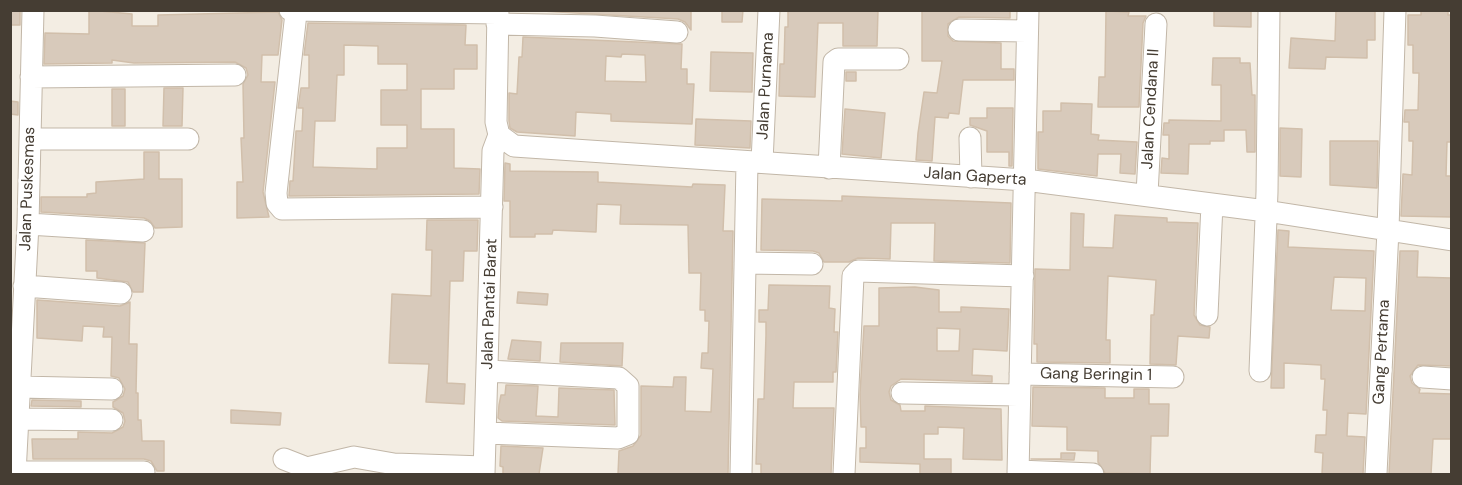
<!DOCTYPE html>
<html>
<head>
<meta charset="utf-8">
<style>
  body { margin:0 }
  #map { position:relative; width:1462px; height:485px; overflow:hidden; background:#f3ede3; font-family:"DM Sans",sans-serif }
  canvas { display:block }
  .frame { position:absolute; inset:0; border:12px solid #453d33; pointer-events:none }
</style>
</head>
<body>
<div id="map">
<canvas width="1462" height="485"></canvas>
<div class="frame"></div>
</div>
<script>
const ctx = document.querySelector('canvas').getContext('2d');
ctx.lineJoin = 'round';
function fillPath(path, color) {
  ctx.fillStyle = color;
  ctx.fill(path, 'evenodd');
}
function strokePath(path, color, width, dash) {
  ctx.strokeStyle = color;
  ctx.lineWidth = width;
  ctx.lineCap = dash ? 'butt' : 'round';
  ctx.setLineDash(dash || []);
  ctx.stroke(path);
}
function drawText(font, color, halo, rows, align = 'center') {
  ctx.font = font + ' "DM Sans",sans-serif';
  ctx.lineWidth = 5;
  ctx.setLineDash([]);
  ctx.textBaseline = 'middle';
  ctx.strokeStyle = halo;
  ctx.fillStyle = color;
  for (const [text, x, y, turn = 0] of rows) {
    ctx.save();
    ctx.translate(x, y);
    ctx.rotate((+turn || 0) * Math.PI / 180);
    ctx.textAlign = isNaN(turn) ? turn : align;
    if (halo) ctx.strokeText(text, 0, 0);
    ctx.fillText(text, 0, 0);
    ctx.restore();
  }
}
const building = new Path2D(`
  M10,10H20V25H10Z
  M89,10L132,14V26H158V15L278,12L282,20L278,55H262L261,82H275L263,192L269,217L237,218V182H243L241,138H244L243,84L248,75L246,68L235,62L134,63L112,60V63L44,64L45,33L89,34Z
  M525,10H691V30L685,22L678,19Z
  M722,10H743L742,22H722Z
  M788,10H878L877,46H843V23H818L815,97L779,96L780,64H784L785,27H788Z
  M922,10H1010V18L959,17L948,24V36L953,41L1001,43V69H1014V80H963L959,114L949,113L948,118L935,117L932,161L916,160L918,133L924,92L937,93L942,61H922Z
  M1214,10H1251V27L1214,26Z
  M1336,10L1375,11V40H1367V58L1326,57L1325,69L1289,68L1291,38L1335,41Z
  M1421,10H1448V15H1452V142H1447L1446,176H1452V217L1401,216L1403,174L1412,175L1413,141H1409V122H1404L1405,110H1418L1419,73H1413V45H1408V15H1421Z
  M1106,11L1129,12L1128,16H1146L1143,23L1139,107H1098L1099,77H1105Z
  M308,23L466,25L465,45H477V69H454V89H421V129H454V168L480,169L479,194L289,196L290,181H293L296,131H302L303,108H298L301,88H309V55H304ZM344,45L378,46V64H407V90H381V125H407V148H377V169L313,167L315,121H335L337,75H344Z
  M523,37L682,44L681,69H687V84H694L692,124L611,121V114L576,112L575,136L517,132L510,128L509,121V93L517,94L519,57H522ZM622,54L645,55L646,82L605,81L606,56L621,57Z
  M711,52L753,53L752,92L710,91Z
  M1213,58H1240V63H1250L1252,95H1255V152H1247L1246,130H1224V141H1210V144H1189L1188,174L1161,173L1162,158L1169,159V135H1163L1164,123H1169V120L1221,121V85H1212Z
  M846,72H856V81H846Z
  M164,88H183L182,126H163Z
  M112,89H125V126H112Z
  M10,101L18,102V115L10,114Z
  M1061,103L1092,104L1091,134L1099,135L1098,140L1137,142L1135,174L1120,173L1121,154H1098L1097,176L1038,169V132H1043V111H1061Z
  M987,108H1013L1012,166H1009V152H987V131L970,125V118H987Z
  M845,109L885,113L881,158L842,154Z
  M696,119L751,121L750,148L695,145Z
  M1280,128L1302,129L1301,177L1280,176Z
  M1330,141H1378L1377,188L1330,185Z
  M144,152H159V179H182V227L155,228L150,221L144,218L41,212V197H87V194L96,193V182L144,179Z
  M505,163L510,164V171L598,172V182L692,187L693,184L725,185L723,231H733L728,474H618L619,451L633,446L641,435V386L673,387L674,377H686L685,411L711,412L713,369L701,368L702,353H708L709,321H705V310H700L701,273H689L688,225L620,224L621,205L597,204L596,232L553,230L552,234H535V237H510V201H504Z
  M842,196L1011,203L1010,263L934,261L935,223H891L890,259L858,258L849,262H824L819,253L813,251L761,250L762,199L842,201Z
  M1071,213L1084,214L1083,247L1113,248L1115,215L1167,218V222L1198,223L1194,315L1200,325L1210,327L1209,338L1178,336L1176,365L1150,364L1151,315H1154L1156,280L1108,276L1106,340H1110V363L1037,362V344H1034L1035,269L1070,270Z
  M427,220H478L477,251H464L463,281H450L447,383L465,384L464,404L426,402L429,364L389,363L392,294L431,296L432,250H426Z
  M1278,230L1289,231L1288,247L1374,251L1366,414L1348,413L1347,436L1365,437L1363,474H1322L1323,453L1315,452L1316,435H1326L1327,410H1323L1325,379H1321V365L1284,363V388H1271ZM1334,277L1366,278L1365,311L1331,310Z
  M86,240L145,243L143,292H133L128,282L97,278V271H86Z
  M1400,251H1418L1417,277L1451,278L1452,366L1418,365L1410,376L1412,383L1420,389L1419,393L1452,394V439H1433L1431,474H1389Z
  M769,285L830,286L829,308L835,309L834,332H838L836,372H833V382H794L793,408H834L831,474H761V464H756L758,399H764L766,335V322H759V310H768Z
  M915,287L939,290V312H961V307L1009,309L1007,351L973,349L972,375L992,376V382L901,379L891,386L889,392L891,400L900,405L901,411H925V406L1001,409L1002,460L963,459L964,428L938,427V434H924V459H951V474H920V464L860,462V448H866V427H861L860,394L864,326H879V288ZM937,328L960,329L959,351H937Z
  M518,292L548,294L547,305L517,303Z
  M37,300L120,306L130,302L129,344H137L136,393H138V420H141L142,441H164V471H157L151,461L144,459H33L32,439H78V432L112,433L123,427L125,421L123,413L113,407V402L123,396L125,389L119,378L111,376L112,337H103L104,327L83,326L82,341L37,338Z
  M512,340L541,342L540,361L508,359Z
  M561,343H623L622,366L560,362Z
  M506,385L538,386L536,416L558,417L559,388L614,390L615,425L502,421L498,418L499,405L501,395H505Z
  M1033,387L1105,388V398H1134V389H1149V404H1169L1168,436H1151L1150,474L1105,473L1098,462V451L1067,450V427L1032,426Z
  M32,400L81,401V407L31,406Z
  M231,410L281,413L280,425L231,423Z
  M501,446L543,448L539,474H503V467L500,466Z
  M1061,453H1075L1074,460L1031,459H1061Z`);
const minor = new Path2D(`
  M290,10L497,13
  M498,10L496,122L499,135
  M296,13L276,193L277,203L282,209L492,207
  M497,24L595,26L677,32
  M959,30L1027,31
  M31,77L235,75
  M499,135L514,146L1025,180L1266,211L1452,240
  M970,138L971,177
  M30,139H188
  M762,162L769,10
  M829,168L834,62L838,59H898
  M1147,194L1156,24
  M28,224L143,231
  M745,263L812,264
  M24,286L121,293
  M1207,315L1212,204
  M1260,371L1267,192L1269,10
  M1020,374L1173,377
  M1423,377L1452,379
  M19,387L112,389
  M902,393L1018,395
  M19,419L112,420
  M486,433L618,438L628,434V386L619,378L488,371
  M284,459L307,468L354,457L394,464L484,467
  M1018,471L1093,474
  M15,472H144
  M15,474L28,224L33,10
  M484,474L493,151L499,135
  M741,474L747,162
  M844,474L853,276L858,271L1023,276
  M1018,474L1028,10
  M1376,474L1388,230L1395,10`);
const streetNames = [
  ["Jalan Purnama",766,86,-87],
  ["Jalan Cendana II",1151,109,-87],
  ["Jalan Gaperta",975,177,4],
  ["Jalan Puskesmas",28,189,-88],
  ["Jalan Pantai Barat",490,304,-88],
  ["Gang Pertama",1382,352,-87],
  ["Gang Beringin 1",1096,375,1]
];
fillPath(building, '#d8cabb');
strokePath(building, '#d1bfab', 1.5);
strokePath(minor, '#c2b7a8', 23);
strokePath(minor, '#fff', 21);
drawText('16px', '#453d33', '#fff', streetNames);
</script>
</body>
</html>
